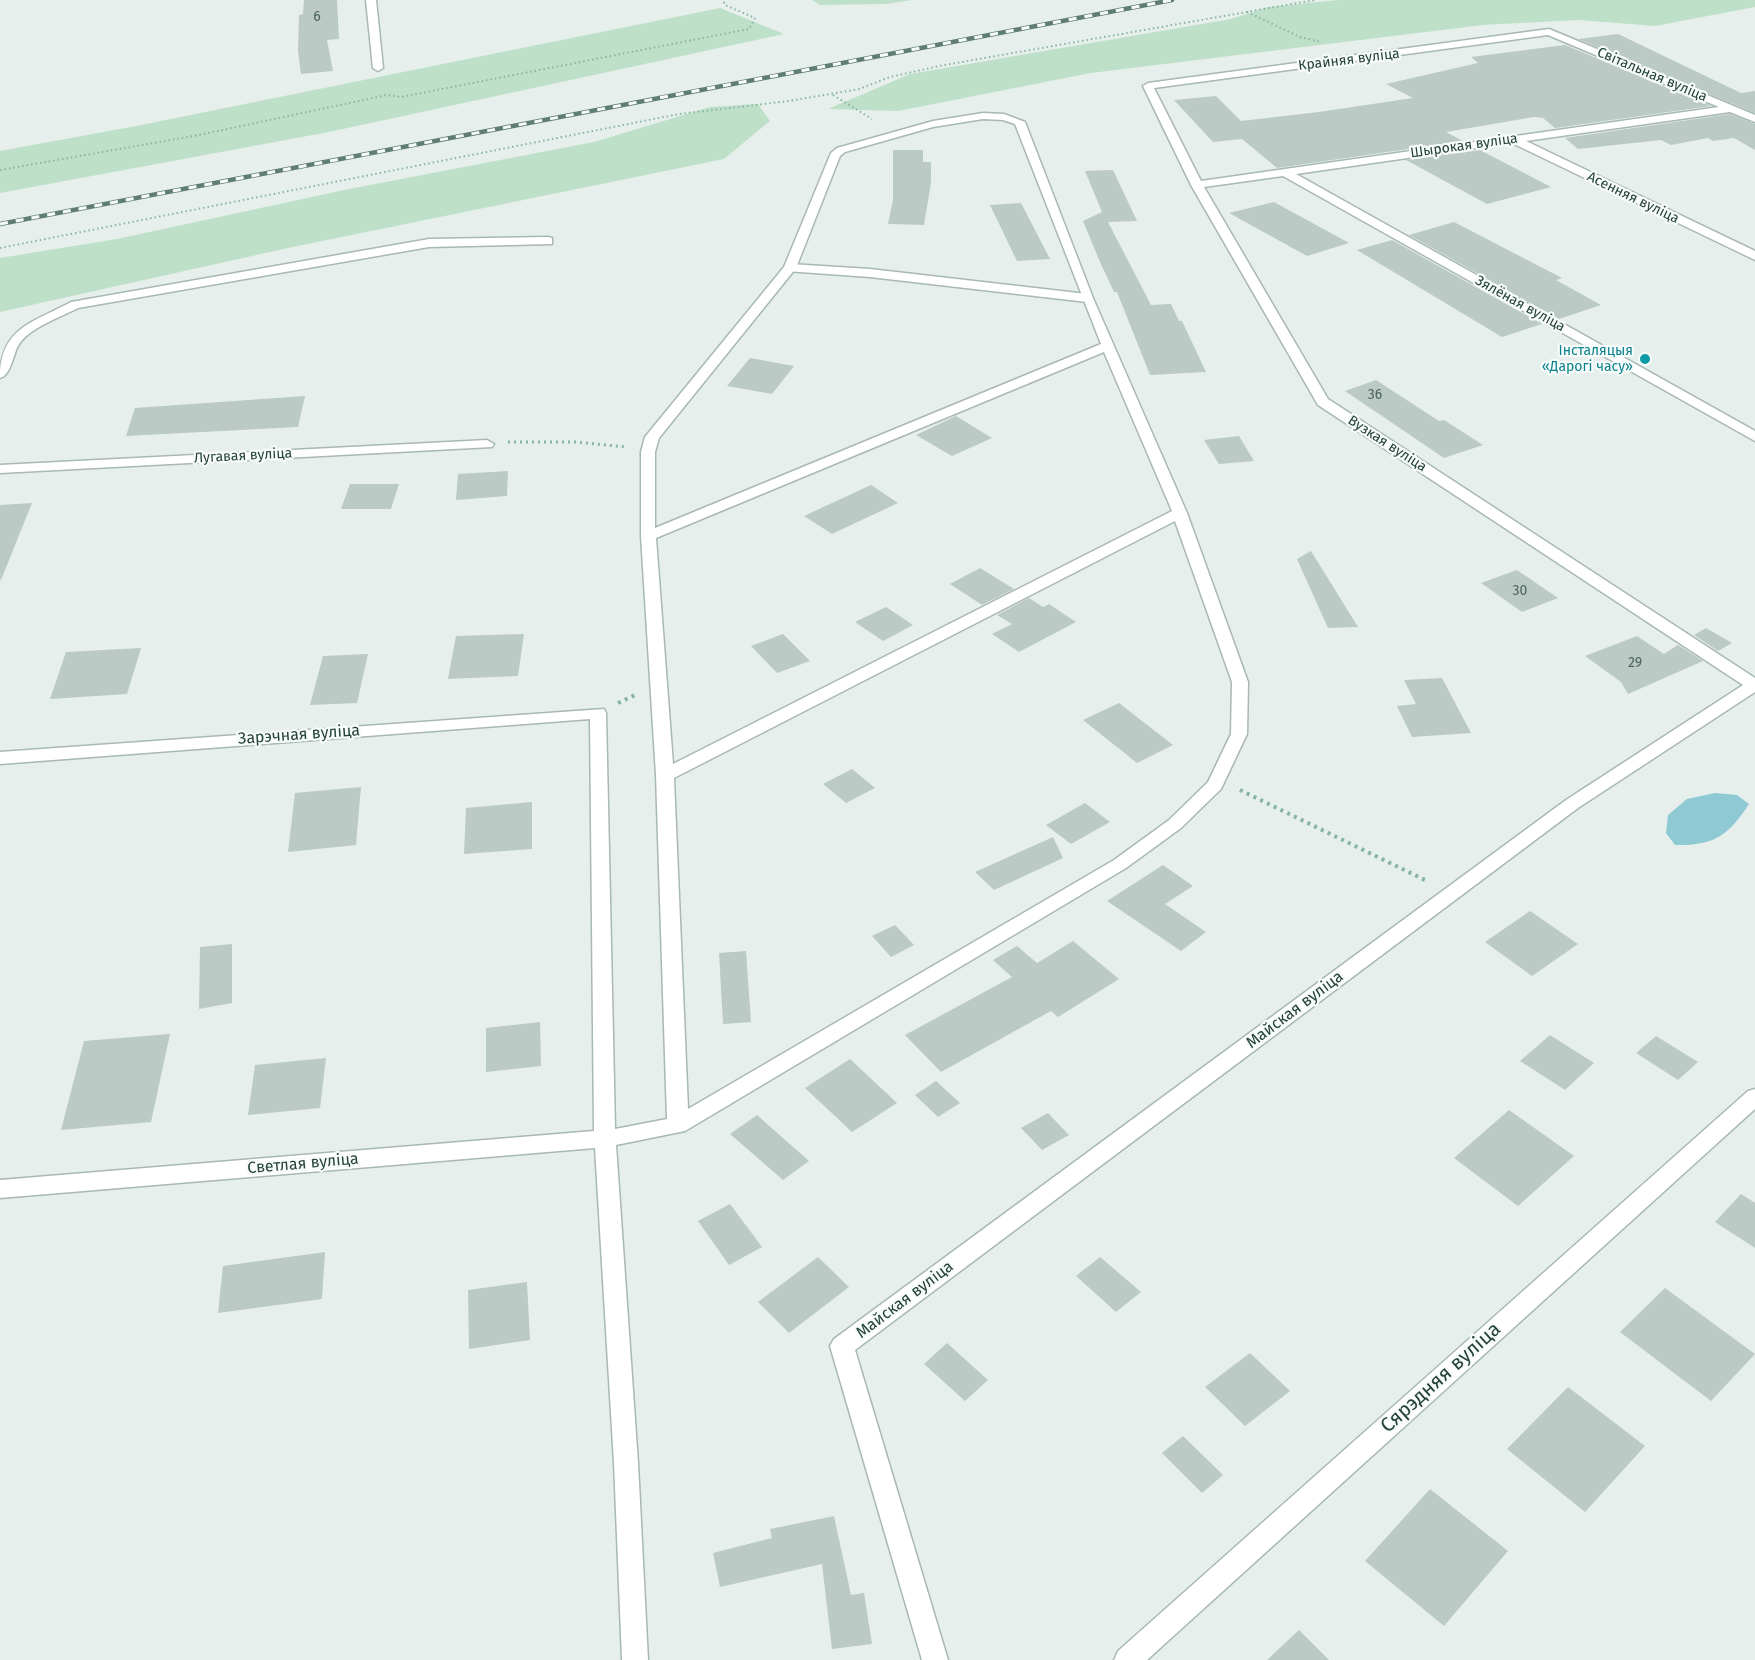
<!DOCTYPE html>
<html>
<head>
<meta charset="utf-8">
<style>
  body { margin:0 }
  canvas { display:block; background:#e6efeb }
</style>
</head>
<body>
<canvas width="1755" height="1660"></canvas>
<script>
const ctx = document.querySelector('canvas').getContext('2d');
ctx.lineJoin = 'round';
function fillPath(path, color) {
  ctx.fillStyle = color;
  ctx.fill(path, 'evenodd');
}
function strokePath(path, color, width, dash) {
  ctx.strokeStyle = color;
  ctx.lineWidth = width;
  ctx.lineCap = dash ? 'butt' : 'round';
  ctx.setLineDash(dash || []);
  ctx.stroke(path);
}
function drawText(font, color, halo, rows, align = 'center') {
  ctx.font = font + ' "Fira Sans",sans-serif';
  ctx.lineWidth = 4.5;
  ctx.setLineDash([]);
  ctx.textBaseline = 'middle';
  ctx.strokeStyle = halo;
  ctx.fillStyle = color;
  for (const [text, x, y, turn = 0] of rows) {
    ctx.save();
    ctx.translate(x, y);
    ctx.rotate((+turn || 0) * Math.PI / 180);
    ctx.textAlign = isNaN(turn) ? turn : align;
    if (halo) ctx.strokeText(text, 0, 0);
    ctx.fillText(text, 0, 0);
    ctx.restore();
  }
}
const green = new Path2D(`
  M812,0H912L886,4L820,5Z
  M1338,0H1755V7L1655,26L1578,20L1483,25L1091,73L898,111L828,109L910,74L1231,19L1268,7Z
  M720,8L784,34L329,132L0,193V151L136,126Z
  M758,104L770,121L724,159L288,248L0,312V258L117,239L344,190L594,142L710,107Z`);
const water = new Path2D(`
  M1715,793L1737,795L1749,804C1729,835 1714,846 1675,845L1666,833L1668,815L1687,799Z`);
const building = new Path2D(`
  M304,0H337L339,39L327,40L333,71L301,74L298,51L299,15L303,14Z
  M1618,34L1741,93L1755,91V113L1578,39Z
  M1565,45L1711,106L1555,128L1543,118L1534,117L1446,132L1463,141L1277,168L1242,139L1213,142L1174,100L1216,96L1241,121L1319,112L1413,98L1386,84L1478,63L1471,57Z
  M1730,114L1755,124V150L1734,138L1713,141L1708,138L1671,145L1661,140L1578,149L1565,138Z
  M893,150H923V162H931V183L924,225L888,224L893,200Z
  M1480,150L1551,187L1487,204L1406,160Z
  M1113,170L1137,221L1108,222L1151,305L1171,304L1179,321H1182L1206,372L1150,375L1117,292H1114L1100,262L1083,221L1102,212L1085,171Z
  M1274,202L1349,243L1307,256L1229,213Z
  M1021,203L1050,259L1017,261L990,205Z
  M1454,222L1562,278L1556,280L1601,305L1559,319L1409,235Z
  M1392,240L1542,324L1502,337L1357,250Z
  M750,358L794,366L772,394L727,386Z
  M1376,380L1439,421L1444,420L1483,445L1444,458L1345,391Z
  M305,396L298,427L126,436L135,408Z
  M956,416L992,438L952,456L916,435Z
  M1239,436L1254,461L1219,464L1204,440Z
  M508,471L507,496L456,500L458,474Z
  M350,484H399L391,509H341Z
  M871,485L898,503L832,534L804,516Z
  M32,503L1,580L0,579V505Z
  M1311,551L1358,627L1328,628L1297,559Z
  M980,568L1014,589L982,605L950,584Z
  M1517,570L1558,598L1522,612L1481,583Z
  M1029,598L1043,607L1049,604L1076,622L1019,652L992,634L1012,624L997,615Z
  M886,607L913,625L883,641L855,622Z
  M1706,628L1732,643L1718,651L1694,635Z
  M524,634L518,676L448,679L456,636Z
  M783,634L810,661L777,673L751,646Z
  M1637,636L1664,654L1678,645L1703,661L1628,694L1621,682L1585,656Z
  M141,648L127,694L50,699L66,652Z
  M368,654L357,703L310,705L323,656Z
  M1442,678L1471,733L1412,737L1397,706L1416,704L1404,680Z
  M1119,703L1173,745L1137,763L1083,720Z
  M852,769L875,788L846,803L823,784Z
  M361,787L356,845L288,852L295,793Z
  M532,802V849L464,854L466,808Z
  M1085,803L1110,822L1071,844L1046,825Z
  M1053,837L1063,858L994,890L975,872Z
  M1163,865L1193,886L1165,904L1206,932L1181,951L1107,901Z
  M1530,911L1578,944L1532,976L1485,942Z
  M895,925L914,945L891,957L872,936Z
  M1073,941L1119,979L1058,1017L1051,1011L941,1072L905,1035L1012,977L993,960L1017,946L1037,963Z
  M232,944V1003L199,1009L200,947Z
  M746,951L751,1022L723,1024L719,953Z
  M540,1022L541,1066L486,1072V1028Z
  M170,1034L151,1122L61,1130L84,1041Z
  M1550,1035L1594,1063L1565,1090L1520,1061Z
  M1656,1036L1698,1062L1678,1080L1636,1053Z
  M326,1058L320,1108L248,1115L255,1065Z
  M850,1059L897,1103L852,1132L805,1088Z
  M936,1081L960,1103L938,1117L915,1095Z
  M1509,1110L1574,1156L1518,1206L1454,1158Z
  M1048,1113L1069,1135L1042,1150L1021,1128Z
  M757,1115L809,1161L783,1180L730,1134Z
  M1741,1194L1755,1203V1248L1715,1222Z
  M730,1204L762,1247L729,1265L698,1221Z
  M325,1252L322,1299L218,1313L223,1266Z
  M818,1257L849,1287L789,1333L758,1302Z
  M1100,1257L1141,1292L1116,1312L1076,1276Z
  M527,1282L530,1340L469,1349L468,1290Z
  M1665,1288L1755,1354L1711,1401L1620,1332Z
  M947,1343L988,1380L965,1401L924,1364Z
  M1250,1353L1290,1391L1245,1426L1205,1387Z
  M1568,1387L1645,1446L1585,1512L1507,1449Z
  M1183,1436L1223,1475L1202,1493L1162,1453Z
  M1430,1489L1508,1551L1444,1626L1365,1561Z
  M834,1516L851,1595L864,1593L872,1644L832,1649L822,1564L720,1587L713,1553L772,1538L770,1529Z
  M1299,1630L1329,1660H1267Z`);
const pathFar2 = new Path2D(`
  M1247,12L1300,37L1321,42
  M833,95L872,119
  M0,170L199,135L387,95L401,97L749,29L755,18L725,5L723,0
  M0,248L679,114L789,101L859,89L890,77L939,66L1315,0`);
const pathFar1 = new Path2D(`
  M508,442H575L626,447`);
const path = new Path2D(`
  M618,703L635,695
  M1240,790L1427,881`);
const service = new Path2D(`
  M790,264L870,269L1087,294L1093,298L1087,302L870,277L786,271V265Z`);
const minor = new Path2D(`
  M366,0H376L383,68L378,71L373,68Z
  M1549,29L1755,115V122L1730,112L1526,141L1755,251V260L1512,143L1296,174L1755,431V441L1283,176L1204,187L1328,399L1755,678V692L1578,808L855,1350L948,1660H922L830,1346L834,1339L1566,800L1743,685L1318,405L1191,185L1143,86L1148,83ZM1548,35L1719,107L1201,181L1154,88Z
  M983,113L1004,114L1025,122L1093,298L1187,513L1248,682L1247,734L1221,789L1181,828L1126,868L685,1131L616,1145L638,1463L648,1660H622L614,1463L595,1148L0,1198V1180L594,1131L590,719L0,764V752L604,709L606,713L615,1129L667,1119L656,775L641,536V452L645,437L784,267L831,153L837,148L933,121ZM983,119L1003,120L1015,124L1101,344L655,528V452L659,438L796,268L840,156L845,152L933,127ZM1104,352L1172,511L673,764L656,538ZM1175,521L1232,682L1231,734L1208,782L1169,820L1114,860L688,1109L674,778Z
  M548,237L552,238V244L429,247L78,308C61,317 28,328 18,346C13,355 11,375 0,378C0,328 32,323 71,302L429,239Z
  M487,440L494,444L492,447L0,473V465Z
  M1755,1089V1109L1147,1660H1114L1118,1651L1748,1091Z`);
const rail = new Path2D(`
  M0,224L1172,0`);
const markers = [
  [1645,359,6,"#0f9aa8"]
];
const numberNames = [
  ["6",317,17],
  ["36",1375,395],
  ["30",1520,591],
  ["29",1635,663]
];
const farStreetnames = [
  ["Крайняя вуліца",1349,60,-7],
  ["Світальная вуліца",1652,75,23],
  ["Шырокая вуліца",1464,146,-8],
  ["Асенняя вуліца",1633,198,26],
  ["Зялёная вуліца",1520,304,29],
  ["Вузкая вуліца",1387,444,33],
  ["Лугавая вуліца",243,456,-3]
];
const farCulturenames = [
  ["Інсталяцыя",1633,351],
  ["«Дарогі часу»",1633,367]
];
const streetNames = [
  ["Зарэчная вуліца",299,735,-4],
  ["Майская вуліца",1295,1010,-37],
  ["Светлая вуліца",303,1164,-5],
  ["Майская вуліца",905,1300,-37]
];
const nearStreetnames = [
  ["Сярэдняя вуліца",1441,1378,-42]
];
fillPath(green, '#bfe0c8');
fillPath(water, '#8ec9d4');
fillPath(building, '#bbcac4');
strokePath(service, '#a8b8b2', 3);
strokePath(minor, '#a8b8b2', 3);
strokePath(pathFar2, '#86b3a5', 2, [1.5, 3]);
strokePath(pathFar1, '#86b3a5', 3, [2, 4]);
strokePath(path, '#86b3a5', 4, [3, 4.5]);
fillPath(service, '#fff');
fillPath(minor, '#fff');
strokePath(rail, '#5f7d75', 4.5);
strokePath(rail, '#f7fbf9', 3, [8]);
for (const [x, y, r, color] of markers) {
  const dot = new Path2D();
  dot.arc(x, y, r, 0, 2 * Math.PI);
  ctx.fillStyle = color;
  ctx.fill(dot);
  strokePath(dot, '#f7fbf9', 2);
}
drawText('14px', '#4a645c', null, numberNames);
drawText('14px', '#24423a', '#f7fbf9', farStreetnames);
drawText('14px', '#0d838f', '#f7fbf9', farCulturenames, 'right');
drawText('16px', '#24423a', '#f7fbf9', streetNames);
drawText('20px', '#24423a', '#f7fbf9', nearStreetnames);
</script>
</body>
</html>
